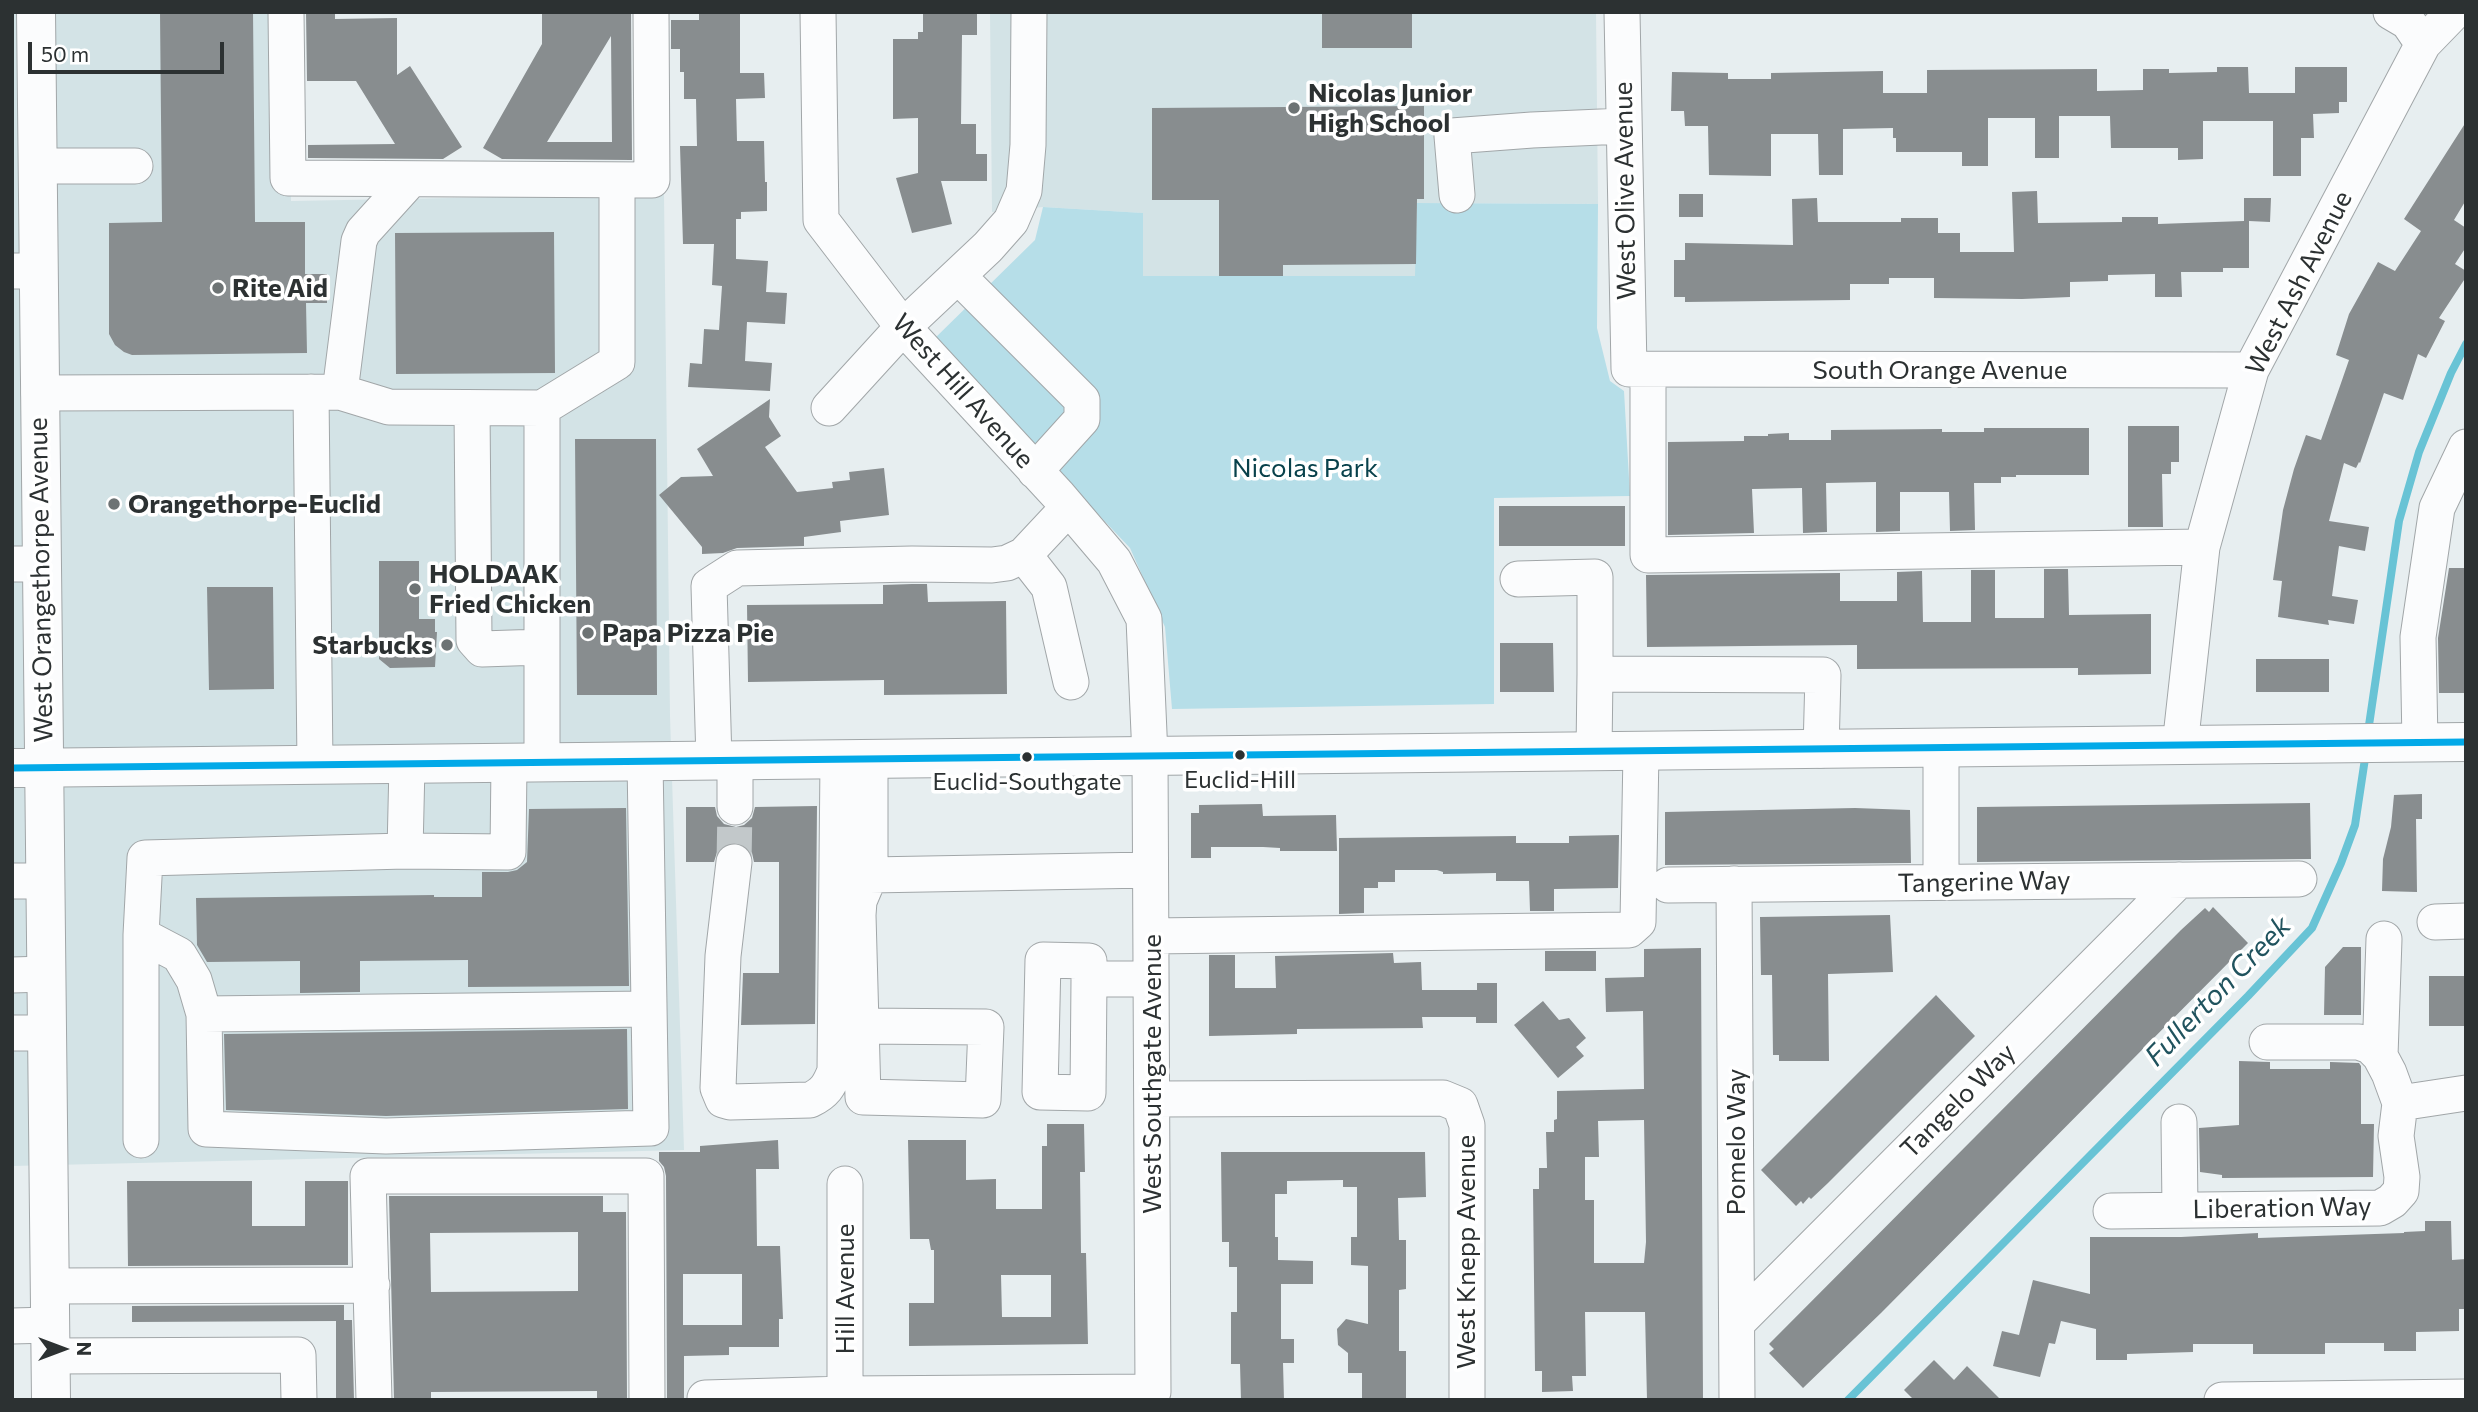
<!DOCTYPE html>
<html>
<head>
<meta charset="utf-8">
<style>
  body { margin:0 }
  #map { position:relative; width:2478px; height:1412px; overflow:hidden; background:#e7eef0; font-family:Commissioner,sans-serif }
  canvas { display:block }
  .frame { position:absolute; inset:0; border:14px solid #2c3132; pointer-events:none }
  .north { position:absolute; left:28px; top:1314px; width:70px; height:70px; -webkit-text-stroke:5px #fff; paint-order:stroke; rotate:90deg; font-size:19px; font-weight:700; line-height:28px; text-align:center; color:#2c3132 }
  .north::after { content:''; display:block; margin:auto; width:24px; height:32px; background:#2c3132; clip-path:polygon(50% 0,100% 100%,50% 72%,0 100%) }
  .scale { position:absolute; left:28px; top:42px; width:196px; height:32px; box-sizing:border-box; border:4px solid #2c3132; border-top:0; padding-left:9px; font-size:21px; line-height:24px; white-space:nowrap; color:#2c3132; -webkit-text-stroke:5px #fff; paint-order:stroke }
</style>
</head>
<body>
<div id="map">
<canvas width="2478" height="1412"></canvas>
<div class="frame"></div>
<div class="north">N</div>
<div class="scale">50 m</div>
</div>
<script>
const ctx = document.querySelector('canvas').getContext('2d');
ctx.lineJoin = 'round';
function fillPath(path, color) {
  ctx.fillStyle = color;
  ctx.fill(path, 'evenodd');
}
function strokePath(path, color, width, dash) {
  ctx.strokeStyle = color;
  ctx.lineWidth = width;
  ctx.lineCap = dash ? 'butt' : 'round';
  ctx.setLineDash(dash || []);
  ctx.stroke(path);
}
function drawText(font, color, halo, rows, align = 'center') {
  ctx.font = font + ' Commissioner,sans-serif';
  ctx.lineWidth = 7;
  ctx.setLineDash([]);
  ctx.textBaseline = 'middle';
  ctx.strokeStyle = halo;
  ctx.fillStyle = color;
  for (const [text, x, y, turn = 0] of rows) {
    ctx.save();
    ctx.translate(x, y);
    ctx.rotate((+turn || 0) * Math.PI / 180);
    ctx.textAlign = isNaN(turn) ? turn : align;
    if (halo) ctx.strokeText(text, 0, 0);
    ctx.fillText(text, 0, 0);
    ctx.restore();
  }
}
const built = new Path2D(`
  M12,12H289L291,201L664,194L670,716L684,1150L12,1166Z
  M990,12H1596L1598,204L1417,203L1416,276H1143L1142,213L1043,207L992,212Z`);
const green = new Path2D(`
  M1417,203L1598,204L1597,328L1610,381L1624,391L1630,496L1494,498V704L1172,709L1165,627L1130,548L933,340L1035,240L1043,207L1143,213V276H1415Z`);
const stream = new Path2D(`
  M2368,732L2399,521L2419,452L2451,373L2466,344
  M1848,1400L2248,996L2312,928L2341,863L2355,825L2366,752`);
const building = new Path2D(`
  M160,12H253L255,222H305V274H327V303H306L307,353L132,355L124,352L115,345L109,334V223L162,222Z
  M306,12H335V19L397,18V75L410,66L462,147L443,159L308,158V145L395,144L356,81H307Z
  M542,12H631L632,160L502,159L483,148L542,44ZM611,36L612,142H547Z
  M699,12H740V73H764L765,98L736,99L737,141H764L765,182H767V211L741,212V219H736V259L768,261L766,292L787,293L785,324L747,322L745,361L772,363L770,391L688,387L690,363L702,364L704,329L719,330L722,286L712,285L714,244H683L680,146H697L696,99H684V72H680V49H671V20H699Z
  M923,12H977V35H962L961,124H976V154H987V181H941L952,224L912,233L896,178L918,173V118L893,119V39H918V32H923Z
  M1322,12H1412V48H1322Z
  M2217,67H2248L2249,93H2295V67H2347V102H2339V113L2313,114L2314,138H2301V176H2273V121H2203V159L2178,160V148H2111L2110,116H2059V158H2035V118H1988V166H1962V152H1896V138H1893V128L1843,129V175H1819L1818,134H1771V176L1709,175L1708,126H1685L1684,111H1671L1672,72L1728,73V79H1771V73L1883,71V93H1927V70L2097,69V91L2143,90V69H2169V73L2217,72Z
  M1424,106V199H1417L1416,264L1283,265V276H1219V200H1152V108Z
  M2466,122V200L2454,220L2466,228V247L2455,264L2466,271V277L2439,318L2445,321L2426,358L2418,354L2403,400L2384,393L2360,463L2359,462L2356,468L2344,463L2329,521L2369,527L2365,551L2339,546L2332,596L2358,600L2354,624L2328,620L2329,625L2278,617L2282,581L2273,580L2283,510L2294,469L2306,435L2321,440L2340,386L2349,360L2336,355L2349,314L2378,262L2395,271L2421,231L2404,219Z
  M2037,191L2038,223L2122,222V217H2158V224L2244,221V198H2271L2270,222L2249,221V268H2223V272H2181L2182,297H2155V274L2108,275V281L2070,282V297L2022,299L1934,298V278H1889V284H1850V300L1685,302V297H1674V260H1685V243L1793,245L1792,199L1817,198L1818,222H1901V218H1938V233H1960V252H2014L2012,192Z
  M1679,194H1703V217H1679Z
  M554,232L555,373L396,374L395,233Z
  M770,399L769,417L781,436L765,447L797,492L833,488L832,482L850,480L849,472L884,468L889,515L840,521L841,532L804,537V546L737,548L723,553L702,554V547L659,495L681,477L713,476L697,449Z
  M2128,426H2179V462H2171V474H2162L2163,527H2128Z
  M1984,428H2089V475H2016V477H2001V483H1974L1975,530L1950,531L1949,492H1900V531L1876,532V482L1826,483L1827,532L1803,533L1802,488L1752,489L1754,533L1668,535V442L1744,441V436H1768V434L1789,433V440H1831V430L1942,429V432H1984Z
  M575,439H656L657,695H577Z
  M1499,506H1625V546H1499Z
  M379,561H419V619H435V632H437L435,667L390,668L379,659Z
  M2449,568H2466V693H2439L2438,638Z
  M2044,569H2068L2069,615L2151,614V674L2078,675V668L1857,669V645L1647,647L1646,575L1840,573V601H1897V572L1922,571L1923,622H1971V570H1995V618H2044Z
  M912,584H927L928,602L1006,601L1007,694L884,695V680L748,682L747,605L883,604V585Z
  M207,587H273L274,689L209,690Z
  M1500,643H1553L1554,692H1500Z
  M2256,659H2329V692H2256Z
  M2422,794V819H2416L2417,892L2382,891L2383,859L2391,827L2394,795Z
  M2310,803L2311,859L1977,862V807Z
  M1262,804L1263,816L1336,815L1337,851H1280V848L1263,847H1211V858H1191V813H1199V805Z
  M817,806L815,1024L741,1025L743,973H779V862H754L752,853L747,846L736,842L727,843L718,849L714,862H686V807H715L717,816L724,824L736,827L744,825L752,818L755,807Z
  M626,808L629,986L468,987V960L360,961V992L300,993V961L207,962L197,945L196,898L434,895V897H482V872H508L517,870L527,862L529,809Z
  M1855,808L1910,810L1911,863L1665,865V812Z
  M1619,835L1618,888L1554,889V911H1530L1529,881H1496V873L1443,874V872L1437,870H1395V882H1378V888H1364V913L1339,914V838L1516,836V843H1569V836Z
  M2213,907L2248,943L1881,1313L1803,1388L1769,1353L1774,1349L1769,1344L2181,930L2205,908L2209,912Z
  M1890,915L1893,972L1828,974L1829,1061H1779V1055H1773L1772,975H1761L1760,917Z
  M2343,947H2361V1015H2324L2325,967Z
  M1701,948L1703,1400H1647L1645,1312H1585L1586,1376H1572L1573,1391L1542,1392V1371H1535L1533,1189H1539V1168H1547L1546,1132H1554V1120L1557,1119V1091L1644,1089L1643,1011L1606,1012L1605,978L1644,977V949ZM1644,1120L1646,1242L1644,1263H1594V1200H1585V1157H1599L1598,1121Z
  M1545,951H1596V971H1545Z
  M1393,953L1394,963L1421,962L1422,990H1477V983H1497V1023H1476V1017H1422L1423,1028L1297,1029V1034L1209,1036V955H1235V988H1276L1275,956Z
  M2429,976H2466V1026H2429Z
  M1936,995L1975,1036L1828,1183L1811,1199L1809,1197L1803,1204L1801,1201L1796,1206L1761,1170Z
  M1543,1001L1559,1020L1569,1018L1586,1038L1576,1047L1584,1056L1558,1078L1514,1025Z
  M627,1029L628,1109L386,1116L226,1110L224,1034Z
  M2239,1061L2270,1062V1069H2330V1062L2359,1063L2361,1066V1124H2374L2373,1177L2222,1178V1175L2200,1172L2199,1128L2239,1125Z
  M1047,1124H1084L1085,1172H1080L1081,1253H1086L1088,1344L909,1346V1303H934V1250H931L929,1239H910L908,1140H966V1180L996,1179V1209H1042V1146H1047ZM1001,1275H1051V1317H1002Z
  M778,1140L779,1169H756L757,1246H780L783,1319H779V1347H729V1355L684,1356V1400H667L666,1176L664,1167L659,1161V1152H700V1146ZM683,1274H742V1325H683Z
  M1221,1152H1425L1426,1197L1398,1198L1399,1240H1406V1289L1399,1290V1351H1406V1400H1362V1373H1348V1353L1338,1345L1337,1329L1346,1319L1368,1324V1266L1351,1265V1237H1357V1187H1343V1180L1287,1181V1194H1275V1237H1278V1260L1313,1261V1284H1281V1339H1294V1363H1283L1284,1400H1241L1240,1364H1231V1312H1237V1267H1229V1242H1222Z
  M127,1181H252V1226H305V1181H348V1265L128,1266Z
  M389,1196H603V1212H626L627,1400H597V1391L431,1392V1400H394ZM578,1232V1291L431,1292L430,1233Z
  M2425,1221H2451L2452,1260L2466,1259V1309H2459V1331L2416,1332V1351H2384V1343H2325V1354H2253V1344H2193V1352L2127,1354V1360H2096V1329L2061,1321L2055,1344L2049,1343L2040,1377L1993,1366L2002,1331L2019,1335L2033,1280L2090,1294V1237H2181L2258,1233V1238L2404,1233V1232L2425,1231Z
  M344,1305V1320H352L354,1400H336V1321L132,1322V1306Z
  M1934,1360L1954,1380L1967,1366L2001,1400H1914L1904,1390Z`);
const minorTunnel = new Path2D(`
  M734,862L735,807`);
const minor = new Path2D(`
  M286,12L288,178L652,180L651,12
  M1622,12L1629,369L2251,370
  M2391,12L2408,22L2423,44
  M38,166H135
  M1457,195L1452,136L1532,130L1624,126
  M12,271H39
  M958,276L1082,400V419L1035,471
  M1648,370V555L2202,547
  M311,392L315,765
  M340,392L359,241L363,232L411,179
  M39,393L340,392L389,407L542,408V762
  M472,408L474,640L482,649L542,647
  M542,408L617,362V180
  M829,408L903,327L988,247L1011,221L1024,191L1028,145L1029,12
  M1024,555L1049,587L1071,682
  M12,564H40
  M1518,579L1595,577V674
  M2420,743L2418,637L2437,508L2466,447
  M2180,746L2202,547L2251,370L2423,44L2454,12
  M1941,748V882
  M1594,752L1595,674L1823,675L1821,750
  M645,761L651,1128L386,1136L206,1129L204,1014L649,1009
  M714,761L709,586L737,568L912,564L992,565L1007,563L1024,555L1068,508
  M735,761V807
  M407,765L405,851L508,852L509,763
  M734,862L723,956L718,1088L723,1100L730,1102L810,1100C825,1093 829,1086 835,1071L838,760
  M870,875L1150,870
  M12,881H44
  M1734,884L1737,1400
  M1668,885L2299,879
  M2435,922L2466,921
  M141,935L179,955L194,980L204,1014
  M1151,936L1629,930L1638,922L1641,751
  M12,975L45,974
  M1089,979V961L1043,960L1040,1092L1088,1093L1089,979H1151
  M861,1026L986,1027L983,1100L863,1097L858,915L859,901L870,875V759
  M12,1033H46
  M2380,1056L2384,939
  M1153,1099L1443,1098L1460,1105L1467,1125V1400
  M2400,1103L2466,1093
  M2179,1122L2180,1210
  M141,1140V935L145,858L405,851
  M845,1184V1394
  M2111,1211L2380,1208L2392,1201L2401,1191L2402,1177L2396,1136L2400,1103L2389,1073L2380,1056L2370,1046L2359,1042H2267
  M50,1286L372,1285
  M1737,1323L2179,880
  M12,1326L50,1325
  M51,1356L298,1355L299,1400
  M705,1398L845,1394L1153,1392L1150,756L1144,619L1114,561L1058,495L903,327L821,220L818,12
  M374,1400L368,1176H646L647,1400
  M2222,1400L2466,1397`);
const major = new Path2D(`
  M36,12L51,1400
  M12,768L2466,742`);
const bus1 = new Path2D(`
  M12,768L2466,742`);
const markers = [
  [1294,108,7,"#6d7374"],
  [218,288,7,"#6d7374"],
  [114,504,7,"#6d7374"],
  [415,589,7,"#6d7374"],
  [588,633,7,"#6d7374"],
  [447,645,7,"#6d7374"],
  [1240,755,6,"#2c3132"],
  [1027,757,6,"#2c3132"]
];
const busNames = [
  ["Euclid-Hill",1240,780],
  ["Euclid-Southgate",1027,782]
];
const poiNames = [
  ["Nicolas Junior",1308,93],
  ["High School",1308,123],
  ["Rite Aid",232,288],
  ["Orangethorpe-Euclid",128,504],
  ["HOLDAAK",429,574],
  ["Fried Chicken",429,604],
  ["Papa Pizza Pie",602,633],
  ["Starbucks",433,645,"right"]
];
const streetNames = [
  ["West Olive Avenue",1625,191,-91],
  ["West Ash Avenue",2299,283,-63],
  ["South Orange Avenue",1940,370],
  ["West Hill Avenue",963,391,48],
  ["West Orangethorpe Avenue",41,580,-91],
  ["Tangerine Way",1984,882,-1],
  ["West Southgate Avenue",1152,1074,-90],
  ["Tangelo Way",1958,1101,-45],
  ["Pomelo Way",1736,1142,-90],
  ["Liberation Way",2282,1208,-1],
  ["West Knepp Avenue",1466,1252,-90],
  ["Hill Avenue",845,1289,-90]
];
const parkNames = [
  ["Nicolas Park",1305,468]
];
const waterNames = [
  ["Fullerton Creek",2218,991,-46]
];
fillPath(built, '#d3e3e6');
fillPath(green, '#b6dee8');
strokePath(stream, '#68c3d5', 8);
fillPath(building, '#888d8f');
strokePath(minorTunnel, '#c2c8ca', 35, [35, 18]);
strokePath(minor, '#a1a6a8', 37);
strokePath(major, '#a1a6a8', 40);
strokePath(minor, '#fbfcfd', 35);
strokePath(major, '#fbfcfd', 38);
strokePath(bus1, '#02a9e8', 7);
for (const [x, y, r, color] of markers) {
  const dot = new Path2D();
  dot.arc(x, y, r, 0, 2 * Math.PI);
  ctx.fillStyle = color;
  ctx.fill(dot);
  strokePath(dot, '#fff', 2.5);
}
drawText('24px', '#2c3132', '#fff', busNames);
drawText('bold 26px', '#2c3132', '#fff', poiNames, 'left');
drawText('26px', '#2c3132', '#fff', streetNames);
drawText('26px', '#08414b', '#fff', parkNames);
drawText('italic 28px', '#20535e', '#fff', waterNames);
</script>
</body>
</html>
